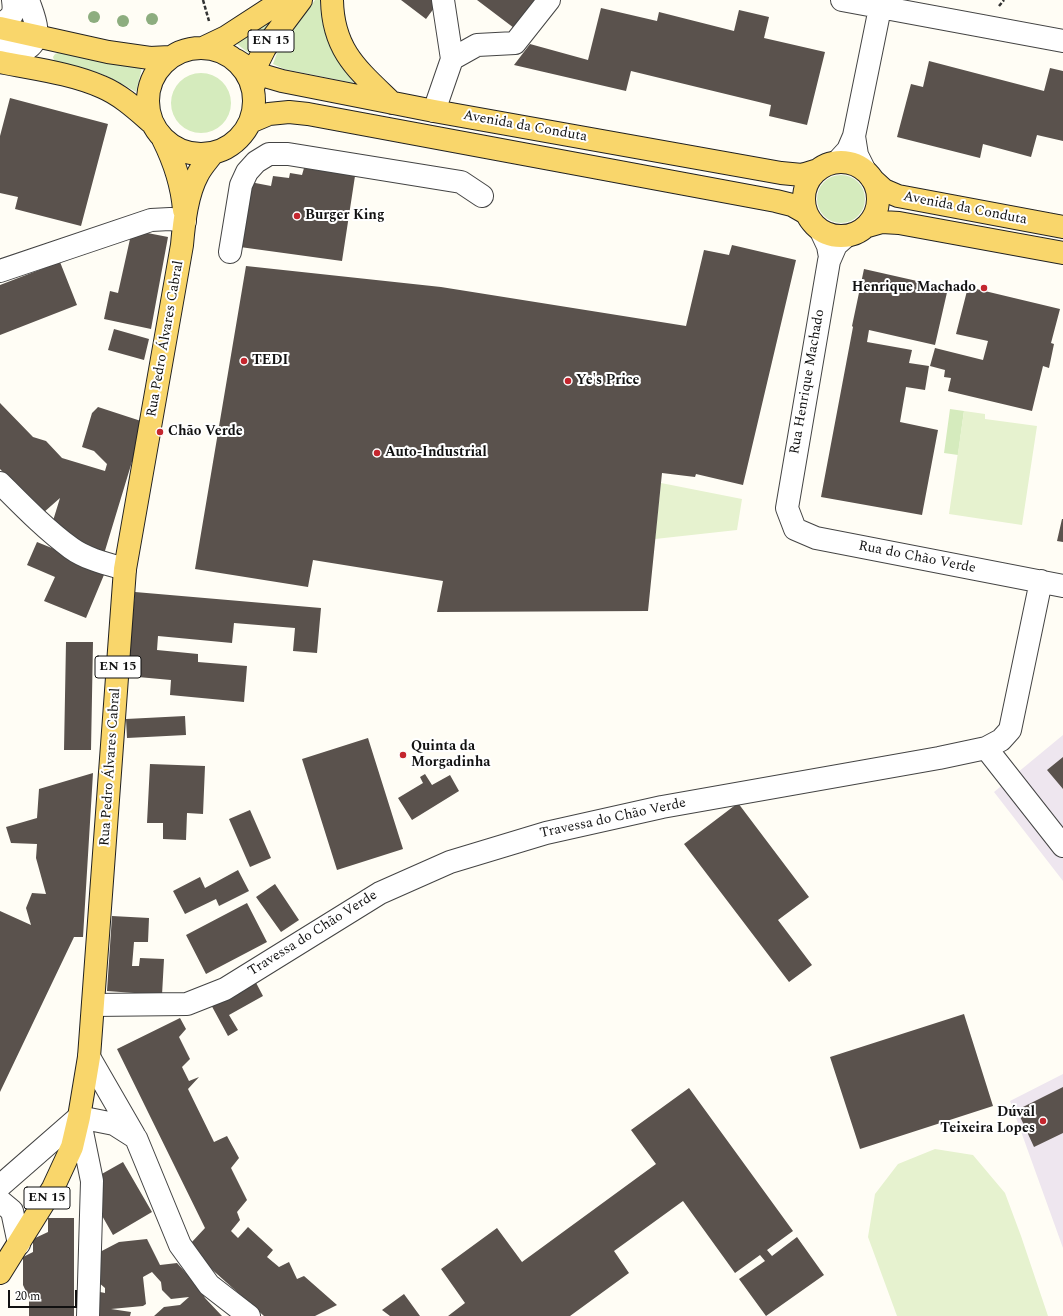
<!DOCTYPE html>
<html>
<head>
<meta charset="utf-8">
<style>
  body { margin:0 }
  #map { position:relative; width:1063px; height:1316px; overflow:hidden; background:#fffdf5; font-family:Spectral,serif }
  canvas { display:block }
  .scale { position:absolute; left:8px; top:1290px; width:69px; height:18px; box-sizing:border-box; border:2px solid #111; border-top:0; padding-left:5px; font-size:12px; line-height:14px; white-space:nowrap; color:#111; -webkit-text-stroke:3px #fff; paint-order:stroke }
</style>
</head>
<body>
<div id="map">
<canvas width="1063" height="1316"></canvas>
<div class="scale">20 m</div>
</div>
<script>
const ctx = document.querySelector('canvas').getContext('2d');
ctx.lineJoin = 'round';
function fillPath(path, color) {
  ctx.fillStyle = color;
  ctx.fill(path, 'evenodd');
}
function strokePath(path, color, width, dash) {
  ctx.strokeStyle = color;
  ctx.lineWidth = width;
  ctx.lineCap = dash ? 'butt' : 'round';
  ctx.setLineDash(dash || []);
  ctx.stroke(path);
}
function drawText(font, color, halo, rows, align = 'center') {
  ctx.font = font + ' Spectral,serif';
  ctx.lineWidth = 4;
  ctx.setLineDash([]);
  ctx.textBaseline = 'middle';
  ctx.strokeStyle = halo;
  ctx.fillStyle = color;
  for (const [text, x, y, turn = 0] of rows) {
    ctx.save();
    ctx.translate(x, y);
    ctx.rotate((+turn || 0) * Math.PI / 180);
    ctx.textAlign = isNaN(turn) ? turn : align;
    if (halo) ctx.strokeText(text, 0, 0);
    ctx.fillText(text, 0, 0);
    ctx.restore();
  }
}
const industrial = new Path2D(`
  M1063,735V881L994,792Z
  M1063,1074V1248L1010,1101Z`);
const green = new Path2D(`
  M315,0H320C321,35 333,56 354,83L284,69L273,64L277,53Z
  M287,4L250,54L233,41Z
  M60,52L142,68L136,92C121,83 107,75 90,70C78,66 63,68 54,60L53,57L55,54Z
  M171 103a30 30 0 1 1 60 0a30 30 0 1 1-60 0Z
  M817 199a24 24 0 1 1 48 0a24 24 0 1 1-48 0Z
  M950,409L964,411L958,455L944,453Z`);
const pitch = new Path2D(`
  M964,411L985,414V419L1037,426L1022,525L949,514Z
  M661,483L742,499L737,530L655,539Z
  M935,1149L973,1155L1005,1193L1021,1236L1048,1316H897L868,1237L875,1194L898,1164Z`);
const building = new Path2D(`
  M401,0H440L426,19Z
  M477,0H536L514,28Z
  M601,8L657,21L659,12L734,31L739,10L769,17L764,38L825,52L807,125L769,116L771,105L631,71L626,91L514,65L530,44L588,60Z
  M929,61L1044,91L1050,68L1063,71V141L1037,135L1031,157L983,144L980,158L897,137L911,84L923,87Z
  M10,98L108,124L81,226L15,209L18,197L0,193V136Z
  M304,168L355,176L342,261L240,247L250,182L271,186L273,176L289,178L290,173L302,175Z
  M132,230L168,237L151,329L104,319L110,291L118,293Z
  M732,245L796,260L743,485L696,474L695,477L662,473L648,611L437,612L443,581L313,560L308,587L195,569L246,266L441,287L686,326L704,250L729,255Z
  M60,262L77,305L0,335V285Z
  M864,269L948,288L935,345L869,330L867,342L912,350L909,363L929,366L925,390L906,387L900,422L938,430L922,515L821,497L853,327L852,326Z
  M968,287L1060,309L1051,343L1054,344L1049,368L1043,366L1032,411L948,391L951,378L944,377L945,370L930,366L935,348L983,360L988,341L956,334Z
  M114,329L149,339L144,360L108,350Z
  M0,403L33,437L46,441L62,458L105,471L107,464L94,451L82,447L92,413L98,407L144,422L104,554L88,549L78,539L63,534L52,524L60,498L43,513L0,469Z
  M1062,519H1063V542L1057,541Z
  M37,542L106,570L86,618L44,601L55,577L27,565Z
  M135,592L321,608L317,653L293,651L295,628L234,623L232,643L158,636L157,650L198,654V662L247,666L244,702L170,695L171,680L127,676Z
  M66,642H93L91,750H64Z
  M185,716L186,735L127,738L126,719Z
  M368,738L403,849L337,870L302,759Z
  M1063,757V789L1047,770Z
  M150,764L205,766L203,814L187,813L186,840L163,839V823H147Z
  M93,773L83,937H74L0,1092V911L31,925L26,908L32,893L46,894L36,858L37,844L11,843L6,827L37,818L39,789Z
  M425,774L432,785L450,775L459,791L412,820L398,798L423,783L420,777Z
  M738,803L809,897L778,920L812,965L789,982L684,844Z
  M250,810L271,858L250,867L229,819Z
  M238,870L249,891L219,906L216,899L185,914L173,891L200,877L205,888Z
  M275,884L299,920L281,932L256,897Z
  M247,903L267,942L206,974L186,935Z
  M112,916L149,918L148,942H134L132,966H139L140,958L164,959L162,995L107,991Z
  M253,977L263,996L229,1015L238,1030L228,1036L209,1001Z
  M964,1014L993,1106L860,1149L830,1057Z
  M180,1018L186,1029L179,1037L190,1059L182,1067L189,1081L199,1077L188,1089L214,1142L227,1136L239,1158L231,1168L247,1200L237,1212L240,1220L231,1231L238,1238L248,1227L273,1250L267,1257L279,1267L289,1262L297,1279L304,1276L337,1305L315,1316H264L198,1257L191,1243L205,1228L117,1049Z
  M1063,1087V1133L1034,1147L1017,1110Z
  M689,1088L793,1231L767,1250L772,1256L797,1237L824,1275L766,1316L739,1279L765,1261L760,1255L735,1273L683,1201L614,1251L629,1273L570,1316H448L465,1303L441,1269L497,1228L522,1262L656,1164L631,1130Z
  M123,1162L152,1212L113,1235L84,1184Z
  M48,1218H74V1316H29V1298L23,1285V1257L33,1252V1239L48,1232Z
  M147,1239L160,1265L177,1263L200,1288L205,1298L222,1316H154L164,1307L180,1305L189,1297L171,1299L162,1290L161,1282L152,1272L143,1277L146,1304L143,1306L111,1309L131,1312L130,1316H97L100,1292L105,1293V1288L98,1282L96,1254L119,1242Z
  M404,1294L420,1316H390L382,1310Z`);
const path = new Path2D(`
  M203,0L209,21
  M999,6L1004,0`);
const minor = new Path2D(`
  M842,0L1063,41
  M0,25C12,17 15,15 13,0
  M0,48C5,49 11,51 16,51C20,51 24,50 28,48C44,36 33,15 28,0
  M452,59L477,45L515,43L549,0
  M434,111L452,59L443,0
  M854,136L857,155L864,169
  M837,162L848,150L854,136L880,8
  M821,231L828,246L830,257
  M845,237L836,245L829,261L787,508L795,529L816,538L1063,586
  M230,252L241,185L247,172L256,162L269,154H288L461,182L482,196
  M0,271L151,220L170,219L185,221
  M0,483C22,505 45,529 71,548C86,559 107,564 125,569
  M986,748L1063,846
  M93,1005L187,1004L225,989L380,893L450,862L546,833L662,807L939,758L986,748L1001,740L1010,730L1041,581
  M89,1057L134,1135
  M79,1117L114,1124L136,1138L180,1245L209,1285L249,1316
  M79,1117L92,1181L88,1316
  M0,1186L79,1117
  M0,1201L12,1211L19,1244`);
const major = new Path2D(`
  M332,0C333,51 358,70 392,103
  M0,28L108,52L150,58L170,57
  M205,47L226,37L283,0
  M148 101a53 53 0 1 1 106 0a53 53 0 1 1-106 0Z
  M236,60L258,74L282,81L434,111L781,173L802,175L818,170
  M0,62C34,69 70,73 102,87C121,95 137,110 152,123
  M254,85L256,66L265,48L301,0
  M250,122L269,114L289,112L308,114L776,201L792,205L806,213
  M163,139C174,161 182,184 184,210
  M804 199a37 37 0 1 1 74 0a37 37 0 1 1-74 0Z
  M872,179L884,190L898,196L1063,227
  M868,226L882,222L899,223L1063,253
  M0,1273L53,1188L72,1147L79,1117L89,1057L125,569L182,245C184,222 187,194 198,174C202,166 208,160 213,153`);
const trees = [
  [94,17],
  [152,19],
  [123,21]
];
const markers = [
  [297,216,4,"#c4262e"],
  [984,288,4,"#c4262e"],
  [244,361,4,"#c4262e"],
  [568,381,4,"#c4262e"],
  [160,432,4,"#c4262e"],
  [377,453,4,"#c4262e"],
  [403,755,4,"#c4262e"],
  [1043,1121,4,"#c4262e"]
];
const shields = [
  [271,41,46],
  [118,667,46],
  [47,1198,46]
];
const shieldNames = [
  ["EN 15",271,41],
  ["EN 15",118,667],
  ["EN 15",47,1198]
];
const streetNames = [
  ["Avenida da Conduta",525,127,10],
  ["Avenida da Conduta",965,209,11],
  ["Rua Pedro Álvares Cabral",166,339,-80],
  ["Rua Henrique Machado",808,382,-80],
  ["Rua do Chão Verde",917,558,11],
  ["Rua Pedro Álvares Cabral",111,767,-86],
  ["Travessa do Chão Verde",613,819,-12],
  ["Travessa do Chão Verde",313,934,-32]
];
const poiNames = [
  ["Burger King",305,216],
  ["Henrique Machado",976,288,"right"],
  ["TEDI",252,361],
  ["Ye's Price",576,381],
  ["Chão Verde",168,432],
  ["Auto-Industrial",385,453],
  ["Quinta da",411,747],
  ["Morgadinha",411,763],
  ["Dúval",1035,1113,"right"],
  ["Teixeira Lopes",1035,1129,"right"]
];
fillPath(industrial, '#eee6ef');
fillPath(green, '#d5ebbd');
fillPath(pitch, '#e6f2cf');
fillPath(building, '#5a524d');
strokePath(minor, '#444', 24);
strokePath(major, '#222', 24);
strokePath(path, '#333', 2.5, [4, 2]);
strokePath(minor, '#fff', 22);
strokePath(major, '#f9d66b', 22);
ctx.fillStyle = '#8dad7f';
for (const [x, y] of trees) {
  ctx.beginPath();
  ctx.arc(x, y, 6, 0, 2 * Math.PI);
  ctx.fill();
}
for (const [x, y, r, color] of markers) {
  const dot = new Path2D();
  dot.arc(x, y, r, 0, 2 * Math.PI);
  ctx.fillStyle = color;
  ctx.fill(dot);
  strokePath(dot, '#fff', 1.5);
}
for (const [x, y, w] of shields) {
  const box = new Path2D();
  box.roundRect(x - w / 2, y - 11, w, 22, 3);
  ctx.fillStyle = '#fff';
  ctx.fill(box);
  strokePath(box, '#111', 1);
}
drawText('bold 13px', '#111', null, shieldNames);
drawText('14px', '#111', '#fff', streetNames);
drawText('bold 14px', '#111', '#fff', poiNames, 'left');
</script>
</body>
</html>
